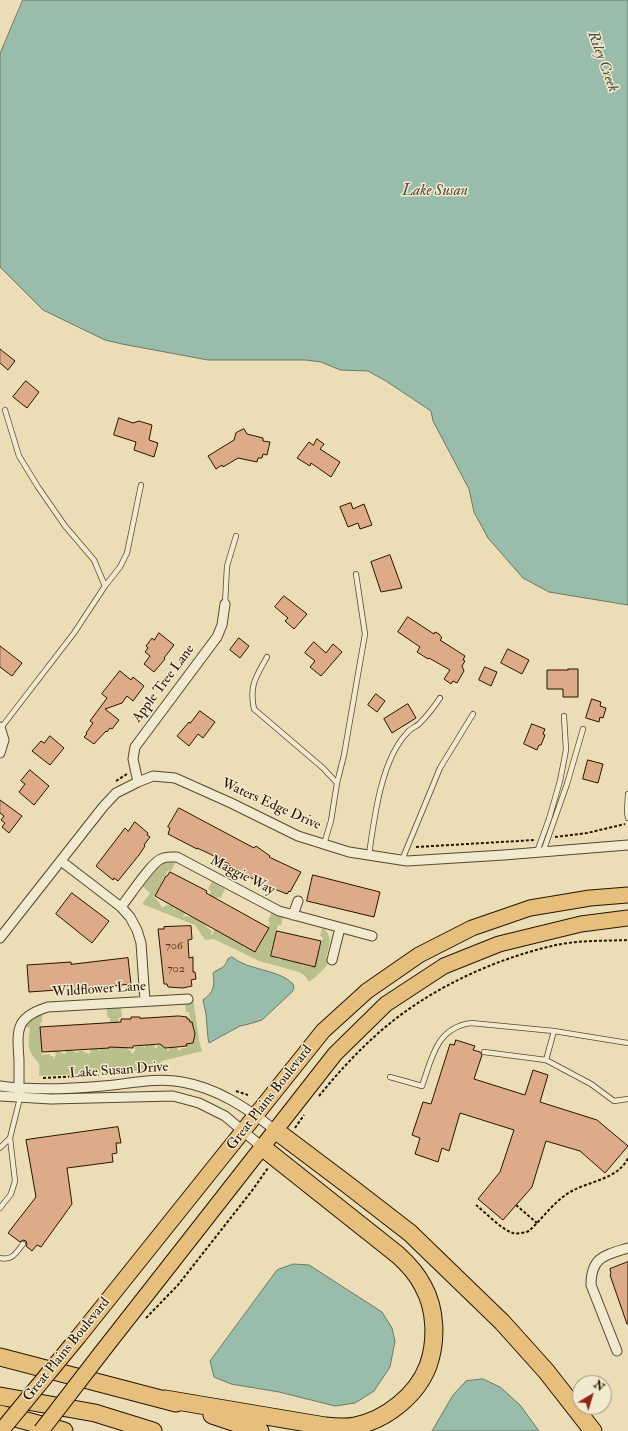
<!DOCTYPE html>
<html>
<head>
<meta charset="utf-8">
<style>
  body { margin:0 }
  #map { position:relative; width:628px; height:1431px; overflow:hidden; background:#ebdeb7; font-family:"IM FELL Double Pica",serif }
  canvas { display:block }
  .north { position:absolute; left:572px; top:1375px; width:40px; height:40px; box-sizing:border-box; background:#f2ead0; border:1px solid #a1947d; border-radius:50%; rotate:38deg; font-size:11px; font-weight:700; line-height:16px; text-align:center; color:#271300 }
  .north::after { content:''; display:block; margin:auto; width:14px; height:18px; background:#8f2418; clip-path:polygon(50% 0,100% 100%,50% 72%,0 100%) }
</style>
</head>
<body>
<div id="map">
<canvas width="628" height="1431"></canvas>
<div class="north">N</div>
</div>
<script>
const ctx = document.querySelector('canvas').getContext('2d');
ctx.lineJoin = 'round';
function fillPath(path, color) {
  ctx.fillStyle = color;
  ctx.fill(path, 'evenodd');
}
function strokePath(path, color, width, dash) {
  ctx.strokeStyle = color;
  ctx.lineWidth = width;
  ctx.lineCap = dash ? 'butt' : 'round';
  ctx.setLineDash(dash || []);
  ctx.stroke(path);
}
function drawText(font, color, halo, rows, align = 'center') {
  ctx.font = font + ' "IM FELL Double Pica",serif';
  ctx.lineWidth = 3;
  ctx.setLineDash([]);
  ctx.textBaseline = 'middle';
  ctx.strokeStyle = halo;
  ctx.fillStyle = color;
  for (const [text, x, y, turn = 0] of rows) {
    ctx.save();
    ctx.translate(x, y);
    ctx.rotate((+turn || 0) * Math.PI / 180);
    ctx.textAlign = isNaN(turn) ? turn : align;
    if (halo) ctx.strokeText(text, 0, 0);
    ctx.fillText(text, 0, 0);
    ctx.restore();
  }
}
const green = new Path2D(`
  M173,862L175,863L171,871L168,870L155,895L153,896L159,902L162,908C167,904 170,904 175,907L173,910L177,908L185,913L183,917L186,916L197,919L211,891L208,889L212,882L225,889L221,898L218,897L203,924L206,925L205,926L212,931L211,934L212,935L215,929L220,933L225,934L224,937L226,933L235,938L234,942L235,940L245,944L243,950L245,947L256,950L270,923L268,921L272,912L283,917L281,926L278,925L270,955L280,960L279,963L282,957H285L284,959L292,962L291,966L293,960L303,963L302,969L304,965L311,967L312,964L315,965L323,937L320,936L322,928C334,935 329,946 326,958H328L329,962C324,970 317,976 309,982L305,976L299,972L259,961L214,939L205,940L195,925L142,904L150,893L143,887V885C151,875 158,862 173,862Z
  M193,998L199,1040L202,1051L162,1061L158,1065L157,1070L39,1076C41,1059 37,1064 31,1053C27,1046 29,1036 30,1029L26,1026L30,1019L42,1012V1022L40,1023L42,1055L50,1054V1056H53V1059L56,1055L55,1051H59L64,1054H66V1051L71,1050L77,1053L79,1051H83L86,1053H88L89,1056V1053H91L90,1049H99V1051H100V1048L113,1047C115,1036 110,1029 110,1018L107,1017V1008L121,1007L122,1017L118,1018L128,1050H130L132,1054L135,1051V1047L143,1046L145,1049V1046L147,1044H154L155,1048H157V1045H162L167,1048V1051H169V1048H170V1043H177L178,1050H181V1048H187L186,1044L193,1042C195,1032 190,1023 189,1012H186L185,1003Z`);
const water = new Path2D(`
  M23,0H628V605L549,592L523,578L488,538L474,512L469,489L433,421L431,411L386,381L368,371L340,370L321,362L306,360H208L122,344L105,340L43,310L0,267V54Z
  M232,957C249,971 279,969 293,984L294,988L292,992L262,1020L249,1024L240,1026L209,1043L208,1038L206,1014L203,1000C214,992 215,986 213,973C220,967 224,970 228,959Z
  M294,1264L309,1265L382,1312L392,1328L395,1341L390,1367L374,1391L355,1403L335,1406L279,1392L231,1384L214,1377L210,1361L277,1270Z
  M483,1379L500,1387L520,1405L539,1431H432L453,1395L466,1381Z`);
const building = new Path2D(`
  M0,349L15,361L8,370L0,363Z
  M26,381L39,392L27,408L13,397Z
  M119,418L133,423L139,421L152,425L149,440L158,443L154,457L134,450L136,442L114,435Z
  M244,429L247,434L263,438V441L270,442L267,455L263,454L262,458H258L257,462L238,458L223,467L222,465L216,469L208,456L234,440L236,433Z
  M317,439L324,444L320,449L340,462L331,477L311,463L310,466L297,458L309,442L313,445Z
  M351,503L353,509L364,504L372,525L360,529L358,523L348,527L340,507Z
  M390,555L402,588L381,592L371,562Z
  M284,596L307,614L294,629L285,621L288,618L275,607Z
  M408,617L434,634L435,632L439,634L442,638L440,640L465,656L463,660L465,661L462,666L464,671L457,683L453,681L451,684L444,679L450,670L429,658L428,659L417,652L420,647L398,632Z
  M159,633L174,645L164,658L165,659L154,672L144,664L150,656L145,652L148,648L146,646L152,638L154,640Z
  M239,638L249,646L240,658L230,650Z
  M314,642L326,653L333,644L342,652L321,676L310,667L315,661L305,653Z
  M0,646L22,663L12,676L0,667Z
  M508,649L529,660L522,674L501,663Z
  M485,667L497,672L491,686L479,680Z
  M568,669H578V697H563V689H547V670H568Z
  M120,671L131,680L133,677L144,686L133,701L127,696L122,703L105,709L119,720L112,729L110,728L107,732L106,731L94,744L84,737L87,734L86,733L93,723L90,721L107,698L102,694Z
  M376,694L385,701L377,712L368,705Z
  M592,699L601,702L600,706L606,708L603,718L600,717L599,722L586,718Z
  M408,704L416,718L392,733L384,719Z
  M200,711L215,722L203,738L198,734L189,746L177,736L189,722L190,723Z
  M532,724L545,729L543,734L545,735L541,745H539L537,750L524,744Z
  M50,736L64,748L50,765L32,751L41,741L44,743Z
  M588,760L603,764L598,783L583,779Z
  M30,770L49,786L34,805L19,792L25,784L21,781Z
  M0,800L22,816L9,833L2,827L5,823L1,820L4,816L0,813Z
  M179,808L254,848L256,846L270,856L269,857L301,872L290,892L289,891L287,894L267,886L238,871L239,870L228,865L229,864L208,853L197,848V849L168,834L170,828L168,827Z
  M135,822L148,833L147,835L150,837L144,845L145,846L139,855L118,881L114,878L113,880L96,866L125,828L128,831Z
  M170,872L207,891L206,893L269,928L255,952L155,896L166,876H167Z
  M313,875L380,892L374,917L307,901Z
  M72,893L109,921L92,943L56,914Z
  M191,926L192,939L188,940L189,958L193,957V972H195L196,979L191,980L192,986L183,988L168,987L167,984H164L158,929H164V927Z
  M277,931L321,941L315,967L271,956Z
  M128,958L131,984L85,989V988L29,992L27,965L71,962V964Z
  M179,1016L187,1017V1019H189L190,1022H192L195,1034L193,1043L186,1044L187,1046L165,1048L160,1044L133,1046V1048L109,1047V1048L42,1052L40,1027L121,1022V1019H131V1017H140V1018Z
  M456,1040L475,1046L473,1050L480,1052L482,1055L474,1079L525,1095L533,1070L548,1075L540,1102L597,1120L628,1146L605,1173L580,1151L546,1141L532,1187L503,1220L478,1199L500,1172L514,1130L460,1113L449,1151L442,1148L438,1162L415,1154L420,1138L412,1135L423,1102L431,1104L450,1044L454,1045Z
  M118,1127L121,1143H116L117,1153L112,1154L113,1162L67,1168L72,1204L41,1247L37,1245L32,1251L26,1246L27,1244L26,1241L23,1240L20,1242L8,1233L36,1197L26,1140Z
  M628,1262V1324H627L610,1275L611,1274L610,1269Z`);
const path = new Path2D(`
  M116,781L127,774
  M555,837L587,833L625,824
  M416,847L535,840
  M43,1078L99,1075
  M236,1091L248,1095
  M319,1096C341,1069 366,1042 394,1020C439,985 496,959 552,946C576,940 604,941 628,940
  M295,1128L304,1115
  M476,1205C486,1213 502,1230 513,1233C518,1234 524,1233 529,1231C543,1218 555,1200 572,1191C590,1181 618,1179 628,1158
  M516,1205L537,1223
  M146,1318L178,1285L251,1192L268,1168`);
const lane = new Path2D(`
  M5,410L19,456L38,487L65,526L94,560L105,586
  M225,604L227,566L236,536
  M267,657C256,677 249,685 254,709L323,768L337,783L331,821L324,844
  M1,728L74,633L105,586L120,567L127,553L141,485
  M337,783L344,755L365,634L356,574
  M628,794L627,812L628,818
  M537,852L549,819L560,781L566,750L564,716
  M543,852L567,784L583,729
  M369,855C374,819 381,760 407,733C410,729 415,727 419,724C427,716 434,707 440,698
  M402,860L440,768L473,714
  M554,1031L546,1060L591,1084L614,1101L628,1099
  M484,1052L546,1060
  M390,1077L422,1086C432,1058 436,1028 471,1023L554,1031L628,1043
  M0,1148L10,1138
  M0,1208L11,1194L15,1181L10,1138L20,1098
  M0,1258C12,1261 16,1253 23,1244`);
const street = new Path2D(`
  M0,727L4,740L0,753
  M138,782L133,759L135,747L217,637L222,625L225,604
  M61,861L121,907L130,917L137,930L141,943L145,1001
  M121,907C129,897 151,863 161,859C166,856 171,857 177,857L279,911L372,936
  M293,915L298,901
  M0,938L103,807L116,793L138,782L153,776L175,778L231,803L298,836L349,852L407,861L504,855L628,845
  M332,960L340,928
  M0,1086C34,1091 69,1089 103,1086C129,1084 156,1077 182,1082C217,1088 247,1108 275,1130
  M19,1095C19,1084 19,1072 19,1060C17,1030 15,1017 48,1007L188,999
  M0,1096L51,1099L173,1096L199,1103L225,1116L262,1147
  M617,1351L591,1285C591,1257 605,1255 628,1248`);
const primary = new Path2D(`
  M79,1336L323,1031L367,991L419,955L472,928L530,908L590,898L628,895
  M101,1353L335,1054L386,1004L444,966L499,944L581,924L628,918`);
const highway = new Path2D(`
  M275,1130L348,1185L410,1233L502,1322L546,1371L593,1431
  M0,1357L176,1403
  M0,1396L95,1413L153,1431
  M165,1399L325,1426C335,1427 345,1428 355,1426C386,1420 417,1395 428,1366C437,1341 436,1309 423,1286C417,1274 408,1264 398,1255L262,1147
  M0,1414L64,1431
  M212,1415L260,1431`);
const primaryBridge = new Path2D(`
  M1,1431L79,1336
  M41,1431L101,1353`);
const numberNames = [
  ["706",174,946],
  ["702",176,969]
];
const streetNames = [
  ["Apple Tree Lane",164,684,-53],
  ["Waters Edge Drive",271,805,24],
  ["Maggie Way",242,876,27],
  ["Wildflower Lane",99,990,-4],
  ["Lake Susan Drive",119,1071,-4],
  ["Great Plains Boulevard",270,1098,-52],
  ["Great Plains Boulevard",67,1350,-51]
];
const waterNames = [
  ["Riley Creek",602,62,70],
  ["Lake Susan",435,192]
];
fillPath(green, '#bac08c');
fillPath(water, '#99bcab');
strokePath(water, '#6b7867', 1);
fillPath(building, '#deab88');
strokePath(building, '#271300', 1);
strokePath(lane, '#58462e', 6);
strokePath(street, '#58462e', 11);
strokePath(primary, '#271300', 17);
strokePath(highway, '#271300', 19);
strokePath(path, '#271300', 2, [3, 2]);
strokePath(lane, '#f2ead0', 4.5);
strokePath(street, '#f2ead0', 9);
strokePath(primary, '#e6bf7c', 15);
strokePath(highway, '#e6bf7c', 17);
strokePath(primaryBridge, '#271300', 17, []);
strokePath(primaryBridge, '#e6bf7c', 15);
drawText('12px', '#553922', null, numberNames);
drawText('14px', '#271300', '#f2ead0', streetNames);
drawText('italic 15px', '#4f4e3c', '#f2ead0', waterNames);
</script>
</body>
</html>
